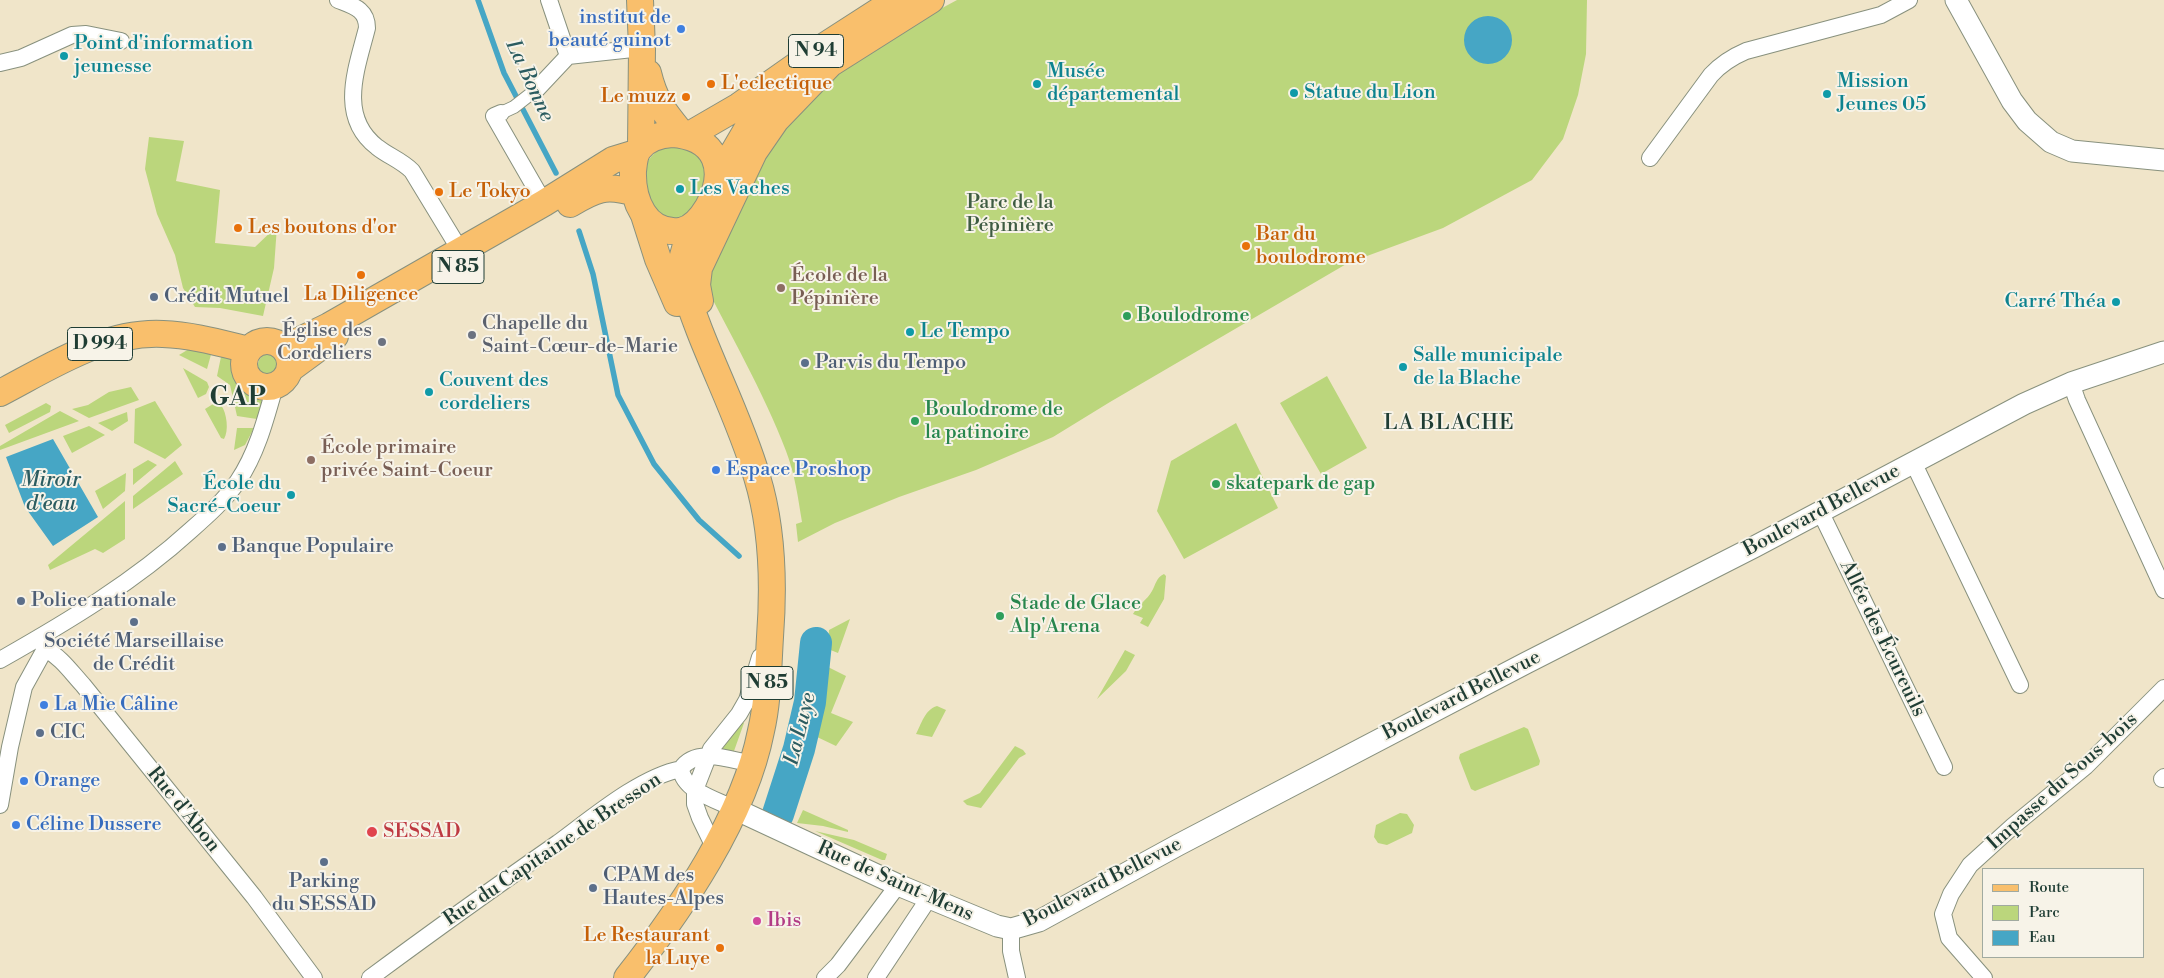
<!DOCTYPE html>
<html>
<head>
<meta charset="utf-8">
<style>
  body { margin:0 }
  #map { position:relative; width:2164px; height:978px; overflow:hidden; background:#f0e5c9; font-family:"Libre Bodoni",serif }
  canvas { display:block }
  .legend { position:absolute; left:1982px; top:868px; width:162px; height:90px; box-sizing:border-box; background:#f7f3e8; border:1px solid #a1aaa0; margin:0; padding:6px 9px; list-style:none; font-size:15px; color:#1f3d34 }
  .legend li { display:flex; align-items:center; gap:10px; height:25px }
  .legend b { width:25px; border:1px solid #a1aaa0 }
</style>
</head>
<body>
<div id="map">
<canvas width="2164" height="978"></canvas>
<ul class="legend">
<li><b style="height:6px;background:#f9bf6c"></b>Route</li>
<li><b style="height:14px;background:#bbd67c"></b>Parc</li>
<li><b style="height:14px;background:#46a6c5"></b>Eau</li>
</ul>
</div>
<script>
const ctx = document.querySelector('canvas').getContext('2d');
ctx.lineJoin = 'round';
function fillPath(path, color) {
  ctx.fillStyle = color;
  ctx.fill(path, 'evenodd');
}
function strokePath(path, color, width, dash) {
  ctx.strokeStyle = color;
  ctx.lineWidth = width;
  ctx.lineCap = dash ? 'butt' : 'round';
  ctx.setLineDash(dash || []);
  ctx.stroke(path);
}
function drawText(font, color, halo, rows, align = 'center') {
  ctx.font = font + ' "Libre Bodoni",serif';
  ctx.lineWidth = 4;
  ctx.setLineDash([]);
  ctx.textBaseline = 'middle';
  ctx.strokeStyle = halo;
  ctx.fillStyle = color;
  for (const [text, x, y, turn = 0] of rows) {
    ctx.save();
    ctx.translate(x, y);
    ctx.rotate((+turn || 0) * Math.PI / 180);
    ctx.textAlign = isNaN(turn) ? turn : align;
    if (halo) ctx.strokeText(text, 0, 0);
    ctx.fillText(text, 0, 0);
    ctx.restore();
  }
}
const green = new Path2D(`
  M957,0H1587L1586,54L1578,95L1563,139L1532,180L1443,228L1348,263L1110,402L1053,437L976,470L899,497L835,523L798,542L796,524L802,522C798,498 795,474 786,451C764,393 729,332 700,275L750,174L818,86L909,26Z
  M149,137L184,141L176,181L220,190L215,243L255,247L277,226L274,268L263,316L220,308L195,307L183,288L175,255L157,214L145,169Z
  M671,144L695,152L707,168L698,205L678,220L652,212C644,182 635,157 671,144Z
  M189,349L212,351L207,369L179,355Z
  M222,352L234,359L233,376L237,384L241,389L264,401L257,419L237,416L230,385L217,376Z
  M258 365a11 11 0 1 1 22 0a11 11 0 1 1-22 0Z
  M183,368L207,382L209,387L206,394L198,398Z
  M1327,376L1367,448L1321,474L1280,403Z
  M131,387L139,400L89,418L72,409L88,405L109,392Z
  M155,401L182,445L165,459L134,443L135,409Z
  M46,403L51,406L50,412L9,433L5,425Z
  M213,404L221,405C227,413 229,431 224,439L221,438L205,409Z
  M60,411L79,421L0,450V446Z
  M127,412L128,421L112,431L98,423Z
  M1236,423L1278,508L1184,559L1157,511L1171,461Z
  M89,426L105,435L72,453L63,436Z
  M237,428H254L245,445L234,450Z
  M148,460L157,465L133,485V469Z
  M175,461L183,474L133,509V496Z
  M126,473L125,491L103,509L95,491Z
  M125,501V539L103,553L95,549L50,570L48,565Z
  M1164,574L1166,576L1164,599L1148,627L1140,623L1143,618L1133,614C1138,605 1147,600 1152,591C1156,584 1156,578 1164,574Z
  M850,619L838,653L828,649L829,630Z
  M1125,650L1135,655L1126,671L1097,699Z
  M826,666L846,676L831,713L853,722L836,746L815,736Z
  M937,706L946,710L932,737L916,734C921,725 925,709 937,706Z
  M741,722L744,723L734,751L720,749Z
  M1524,727L1528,729L1540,761L1539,765L1475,791L1471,789L1459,758L1460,754Z
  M1015,746L1023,750L1026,754L1019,758L981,808L967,805L963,801L980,793Z
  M803,810L848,830V832L823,826L797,823Z
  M1400,813L1407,814L1414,825L1412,833L1387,845L1378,843L1374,837L1376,825Z
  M815,831L854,840L887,854L885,860H882Z`);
const water = new Path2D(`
  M1464 40a24 24 0 1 1 48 0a24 24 0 1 1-48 0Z
  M53,439L98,517L53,546L25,507L6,457Z`);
const stream = new Path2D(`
  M478,0L504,73L556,173
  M579,231L593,274L618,395L654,464L699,520L739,556`);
const river = new Path2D(`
  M778,814L799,749L810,702L816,643`);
const pedestrian = new Path2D(`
  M501,113L514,107L537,89`);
const minor = new Path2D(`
  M338,0C353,6 367,9 367,28C357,68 337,116 377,147C388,156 401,160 412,171L460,250
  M549,0L568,56
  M0,63L21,58L72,35L86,34L121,41
  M537,89L568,56L642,48
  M501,113L494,116L544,203
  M1650,158L1711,75C1721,64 1732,57 1746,51L1881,15L1909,0
  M2071,383L2077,400L2164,590
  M1913,462L2020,685
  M1820,511L1944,767
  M45,649C61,657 71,672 83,685L254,897L314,978
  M0,660C67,622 134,582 191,530C208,515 225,500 238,481C257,453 266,418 275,386
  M681,769C696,746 730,760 753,764
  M681,769C683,791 717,800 735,809
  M2162,779L2164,777
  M0,805L10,747L24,687L45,649L42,639
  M715,849L700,818L695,804V790L711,749L739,714L747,700L760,657
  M1011,929V951L1017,978
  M370,978C432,932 495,887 558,843C592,818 640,777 681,769
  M825,978L838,965L898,885
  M876,978L929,898
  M1984,978L1949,938L1943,914L1951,894L1970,865L2013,826L2086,766L2164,688`);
const tertiary = new Path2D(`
  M1956,0L2012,101L2027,121L2051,142L2072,151L2164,160
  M735,809L898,885L997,926L1011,929L1039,921L1178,845L1526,663L1754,547L2024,404L2071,383L2164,352`);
const primary = new Path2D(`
  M640,0L642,48L641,146
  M648,73C655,102 664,112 682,134
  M814,74L931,0
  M672,134C717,137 728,170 708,207C702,217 693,229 680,231C645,235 632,199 633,171C634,164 634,155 639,149C647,138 659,135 672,134Z
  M689,135L739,106L820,49L896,0
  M719,177L750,124L777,98
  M570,204C595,189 606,184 634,193
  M644,215L658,259L677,303
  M700,301L697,285L699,268L754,152L776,120L829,65
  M244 364a23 23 0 1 1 46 0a23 23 0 1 1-46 0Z
  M282,346L296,342L329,326L544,203L613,160L636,153
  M290,369L335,336
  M0,393C50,367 104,331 163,334C192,335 220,343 249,350
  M627,978C681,909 744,818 761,731C768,701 768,669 770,637C774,584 773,529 757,477C737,409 701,347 682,279L681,263L691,227`);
const markers = [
  [681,29,5,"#3f7fe0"],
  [64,56,5,"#0f9aa8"],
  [711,84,5,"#e8710a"],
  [1037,84,5,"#0f9aa8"],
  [1294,93,5,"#0f9aa8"],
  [1827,94,5,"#0f9aa8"],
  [686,97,5,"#e8710a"],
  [680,189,5,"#0f9aa8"],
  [439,192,5,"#e8710a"],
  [238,228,5,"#e8710a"],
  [1246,246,5,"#e8710a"],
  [361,275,5,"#e8710a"],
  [781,288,5,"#8d6e63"],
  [154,297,5,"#5c6f8a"],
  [2116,302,5,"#0f9aa8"],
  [1127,316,5,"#2e9e5b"],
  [910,332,5,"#0f9aa8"],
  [472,335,5,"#6b7280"],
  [382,342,5,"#6b7280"],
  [805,363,5,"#5c6f8a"],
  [1403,367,5,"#0f9aa8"],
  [429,392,5,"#0f9aa8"],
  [915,421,5,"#2e9e5b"],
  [311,460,5,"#8d6e63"],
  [716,470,5,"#3f7fe0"],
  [1216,484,5,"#2e9e5b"],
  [291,495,5,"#0f9aa8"],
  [222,547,5,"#5c6f8a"],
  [21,601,5,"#5c6f8a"],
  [1000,616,5,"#2e9e5b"],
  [134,622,5,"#5c6f8a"],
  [44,705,5,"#3f7fe0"],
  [40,733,5,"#5c6f8a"],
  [24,781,5,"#3f7fe0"],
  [16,825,5,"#3f7fe0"],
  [372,832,6,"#e0444e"],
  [324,862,5,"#5c6f8a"],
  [593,888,5,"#5c6f8a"],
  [757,921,5,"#d1479c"],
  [720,948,5,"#e8710a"]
];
const shields = [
  [816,51,55],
  [458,267,52],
  [100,344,65],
  [767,683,52]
];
const shieldNames = [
  ["N 94",816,51],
  ["N 85",458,267],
  ["D 994",100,344],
  ["N 85",767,683]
];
const shopNames = [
  ["institut de",671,18,"right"],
  ["beauté guinot",671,41,"right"],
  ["Espace Proshop",726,470],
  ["La Mie Câline",54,705],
  ["Orange",34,781],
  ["Céline Dussere",26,825]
];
const cultureNames = [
  ["Point d'information",74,44],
  ["jeunesse",74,67],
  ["Musée",1047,72],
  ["départemental",1047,95],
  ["Mission",1837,82],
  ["Jeunes 05",1837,105],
  ["Statue du Lion",1304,93],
  ["Les Vaches",690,189],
  ["Carré Théa",2106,302,"right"],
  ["Le Tempo",920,332],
  ["Salle municipale",1413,356],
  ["de la Blache",1413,379],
  ["Couvent des",439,381],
  ["cordeliers",439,404],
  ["École du",281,484,"right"],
  ["Sacré-Coeur",281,507,"right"]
];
const foodNames = [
  ["L'eclectique",721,84],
  ["Le muzz",676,97,"right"],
  ["Le Tokyo",449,192],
  ["Les boutons d'or",248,228],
  ["Bar du",1256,235],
  ["boulodrome",1256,258],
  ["La Diligence",361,295,"center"],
  ["Le Restaurant",710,936,"right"],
  ["la Luye",710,959,"right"]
];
const parkNames = [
  ["Parc de la",1010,203],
  ["Pépinière",1010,226]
];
const educationNames = [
  ["École de la",791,276],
  ["Pépinière",791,299],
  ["École primaire",321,448],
  ["privée Saint-Coeur",321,471]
];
const serviceNames = [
  ["Crédit Mutuel",164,297],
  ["Parvis du Tempo",815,363],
  ["Banque Populaire",232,547],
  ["Police nationale",31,601],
  ["Société Marseillaise",134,642,"center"],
  ["de Crédit",134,665,"center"],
  ["CIC",50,733],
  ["CPAM des",603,876],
  ["Hautes-Alpes",603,899],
  ["Parking",324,882,"center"],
  ["du SESSAD",324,905,"center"]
];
const leisureNames = [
  ["Boulodrome",1137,316],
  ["Boulodrome de",925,410],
  ["la patinoire",925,433],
  ["skatepark de gap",1226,484],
  ["Stade de Glace",1010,604],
  ["Alp'Arena",1010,627]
];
const worshipNames = [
  ["Chapelle du",482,324],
  ["Saint-Cœur-de-Marie",482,347],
  ["Église des",372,331,"right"],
  ["Cordeliers",372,354,"right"]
];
const streetNames = [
  ["Boulevard Bellevue",1822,511,-28],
  ["Allée des Écureuils",1882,639,64],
  ["Boulevard Bellevue",1462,696,-27],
  ["Impasse du Sous-bois",2063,782,-42],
  ["Rue d'Abon",183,810,51],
  ["Rue du Capitaine de Bresson",553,850,-34],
  ["Rue de Saint-Mens",895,882,24],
  ["Boulevard Bellevue",1103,883,-27]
];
const healthNames = [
  ["SESSAD",383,832]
];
const hotelNames = [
  ["Ibis",767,921]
];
const waterNames = [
  ["La Bonne",529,81,65],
  ["Miroir",51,481],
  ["d'eau",51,505],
  ["La Luye",801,729,-76]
];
const neighbourhoodNames = [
  ["LA BLACHE",1449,424]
];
const districtNames = [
  ["GAP",238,399]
];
fillPath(green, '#bbd67c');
fillPath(water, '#46a6c5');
strokePath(stream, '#46a6c5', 5.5);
strokePath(river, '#46a6c5', 32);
strokePath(pedestrian, '#88917e', 14);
strokePath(minor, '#88917e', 18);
strokePath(tertiary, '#88917e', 23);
strokePath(primary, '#88917e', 28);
strokePath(pedestrian, '#fff', 12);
strokePath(minor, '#fff', 16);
strokePath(tertiary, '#fff', 21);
strokePath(primary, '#f9bf6c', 26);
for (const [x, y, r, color] of markers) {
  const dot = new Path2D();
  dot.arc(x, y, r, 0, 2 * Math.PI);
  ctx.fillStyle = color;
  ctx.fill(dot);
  strokePath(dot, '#f7f3e8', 2);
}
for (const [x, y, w] of shields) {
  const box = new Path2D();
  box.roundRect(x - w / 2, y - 16.5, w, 33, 4);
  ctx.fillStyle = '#f7f3e8';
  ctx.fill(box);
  strokePath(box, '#1f3d34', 1);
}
drawText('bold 19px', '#1f3d34', null, shieldNames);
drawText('20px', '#366cbe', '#f7f3e8', shopNames, 'left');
drawText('20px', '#0d838f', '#f7f3e8', cultureNames, 'left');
drawText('20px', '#c56008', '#f7f3e8', foodNames, 'left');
drawText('20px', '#3e5c42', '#f7f3e8', parkNames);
drawText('20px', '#785e54', '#f7f3e8', educationNames, 'left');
drawText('20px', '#4e5e75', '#f7f3e8', serviceNames, 'left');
drawText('20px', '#27864d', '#f7f3e8', leisureNames, 'left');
drawText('20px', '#5b616d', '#f7f3e8', worshipNames, 'left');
drawText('20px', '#1f3d34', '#f7f3e8', streetNames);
drawText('20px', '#be3a42', '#f7f3e8', healthNames, 'left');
drawText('20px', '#b23c85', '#f7f3e8', hotelNames, 'left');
drawText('italic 21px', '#2b5c60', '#f7f3e8', waterNames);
ctx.letterSpacing = '1px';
drawText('21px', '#1f3d34', '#f7f3e8', neighbourhoodNames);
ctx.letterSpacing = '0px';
ctx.letterSpacing = '1px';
drawText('bold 25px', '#1f3d34', '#f7f3e8', districtNames);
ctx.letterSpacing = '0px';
</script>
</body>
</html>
